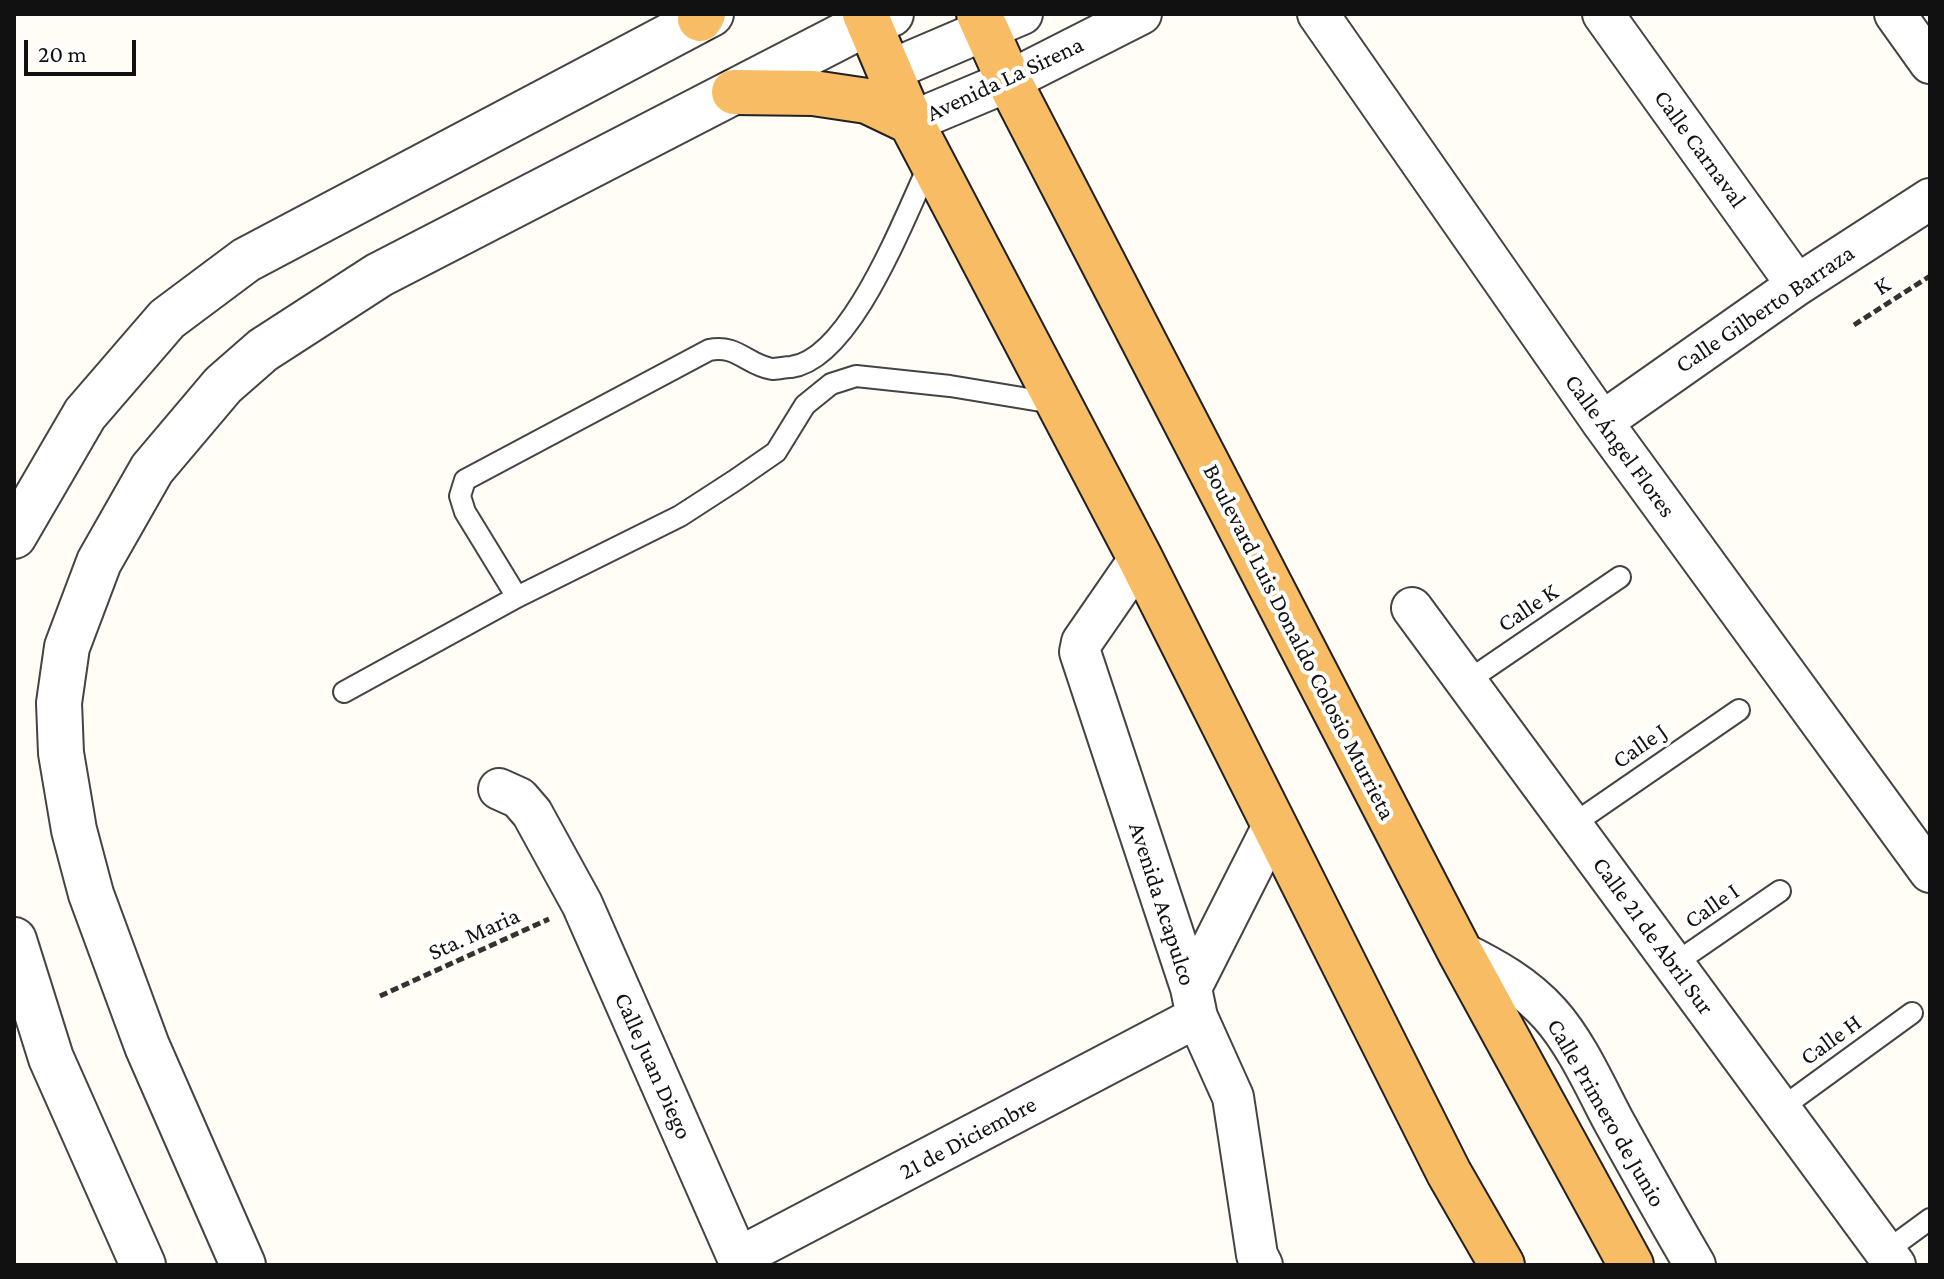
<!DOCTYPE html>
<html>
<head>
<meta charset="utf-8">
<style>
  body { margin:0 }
  #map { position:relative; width:1944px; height:1279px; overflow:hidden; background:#fffdf5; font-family:"Crimson Pro",serif }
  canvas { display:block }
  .frame { position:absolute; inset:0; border:16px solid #111; pointer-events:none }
  .scale { position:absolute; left:24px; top:40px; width:112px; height:36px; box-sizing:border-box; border:4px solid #111; border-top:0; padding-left:10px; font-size:24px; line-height:28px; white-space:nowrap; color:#111; -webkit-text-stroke:6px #fff; paint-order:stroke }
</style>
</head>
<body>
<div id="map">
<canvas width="1944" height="1279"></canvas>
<div class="frame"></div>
<div class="scale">20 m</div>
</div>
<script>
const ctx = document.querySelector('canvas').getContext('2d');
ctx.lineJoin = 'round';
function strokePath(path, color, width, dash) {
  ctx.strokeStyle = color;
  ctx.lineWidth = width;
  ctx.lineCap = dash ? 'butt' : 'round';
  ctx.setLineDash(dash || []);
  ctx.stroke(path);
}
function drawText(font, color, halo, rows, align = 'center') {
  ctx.font = font + ' "Crimson Pro",serif';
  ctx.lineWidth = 8;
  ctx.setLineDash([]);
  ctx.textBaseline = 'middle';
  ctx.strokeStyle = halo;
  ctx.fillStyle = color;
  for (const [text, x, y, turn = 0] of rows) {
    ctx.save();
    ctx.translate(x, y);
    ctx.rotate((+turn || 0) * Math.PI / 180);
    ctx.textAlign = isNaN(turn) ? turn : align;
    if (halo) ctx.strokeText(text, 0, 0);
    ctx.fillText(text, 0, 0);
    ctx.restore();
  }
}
const path = new Path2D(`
  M1854,325L1930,276
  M380,996L549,919`);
const service = new Path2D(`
  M930,163C905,215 852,359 791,367C785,367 777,369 772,369C747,365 737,344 709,350L465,480L460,496L465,512L517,597L680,516L734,481L776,452L805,405L831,384L856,376L950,386L1059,404
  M1466,682L1620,577
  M344,692L517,597
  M1572,825L1739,710
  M1674,964L1780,891
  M1780,1109L1912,1013
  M1885,1252L1930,1219`);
const minor = new Path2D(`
  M1318,14L1602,422L1930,872
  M1603,14L1797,285
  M1895,14L1930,63
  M891,70L1022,14
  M911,122L1009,81L1141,14
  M1602,422L1797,285L1930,199
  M1140,558L1082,642L1080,652L1191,988L1197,1017L1233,1097L1257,1255L1262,1265
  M1412,608L1895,1265
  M499,789L519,798L532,813L582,904L741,1265
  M1460,952C1493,968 1525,986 1550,1014C1576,1043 1595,1086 1613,1120C1640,1169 1667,1217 1695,1265
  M1191,988L1274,824
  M738,1258L1197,1017`);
const tertiary = new Path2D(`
  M14,536L85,414L167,319L246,260L711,14
  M14,940L51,1058L143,1265
  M243,1265L147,1046L91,894L74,830L61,753L59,703L67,647L99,562L152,469L223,385L263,350L379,275L869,22L891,14`);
const trunk = new Path2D(`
  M865,14L911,122L1140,558L1449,1173L1502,1265
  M979,14L1009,81L1460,952L1631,1265
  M700,19L703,14
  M734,92L813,93L867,101L911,122`);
const streetNames = [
  ["Avenida La Sirena",1005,79,-25],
  ["Calle Carnaval",1700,149,54],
  ["K",1882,286,-33],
  ["Calle Gilberto Barraza",1765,309,-34],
  ["Calle Ángel Flores",1620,446,54],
  ["Calle K",1528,608,-34],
  ["Boulevard Luis Donaldo Colosio Murrieta",1299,642,63],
  ["Calle J",1640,746,-35],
  ["Avenida Acapulco",1162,904,72],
  ["Calle I",1712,906,-35],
  ["Sta. Maria",474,934,-24],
  ["Calle 21 de Abril Sur",1653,936,54],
  ["Calle H",1831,1040,-36],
  ["Calle Juan Diego",653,1066,66],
  ["Calle Primero de Junio",1606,1113,60],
  ["21 de Diciembre",968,1138,-28]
];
strokePath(service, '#444', 24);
strokePath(minor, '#444', 44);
strokePath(tertiary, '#444', 48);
strokePath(trunk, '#222', 48);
strokePath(path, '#333', 5, [8, 4]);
strokePath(service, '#fff', 20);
strokePath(minor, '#fff', 40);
strokePath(tertiary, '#fff', 44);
strokePath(trunk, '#f7bc64', 44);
drawText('24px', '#111', '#fff', streetNames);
</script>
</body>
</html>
